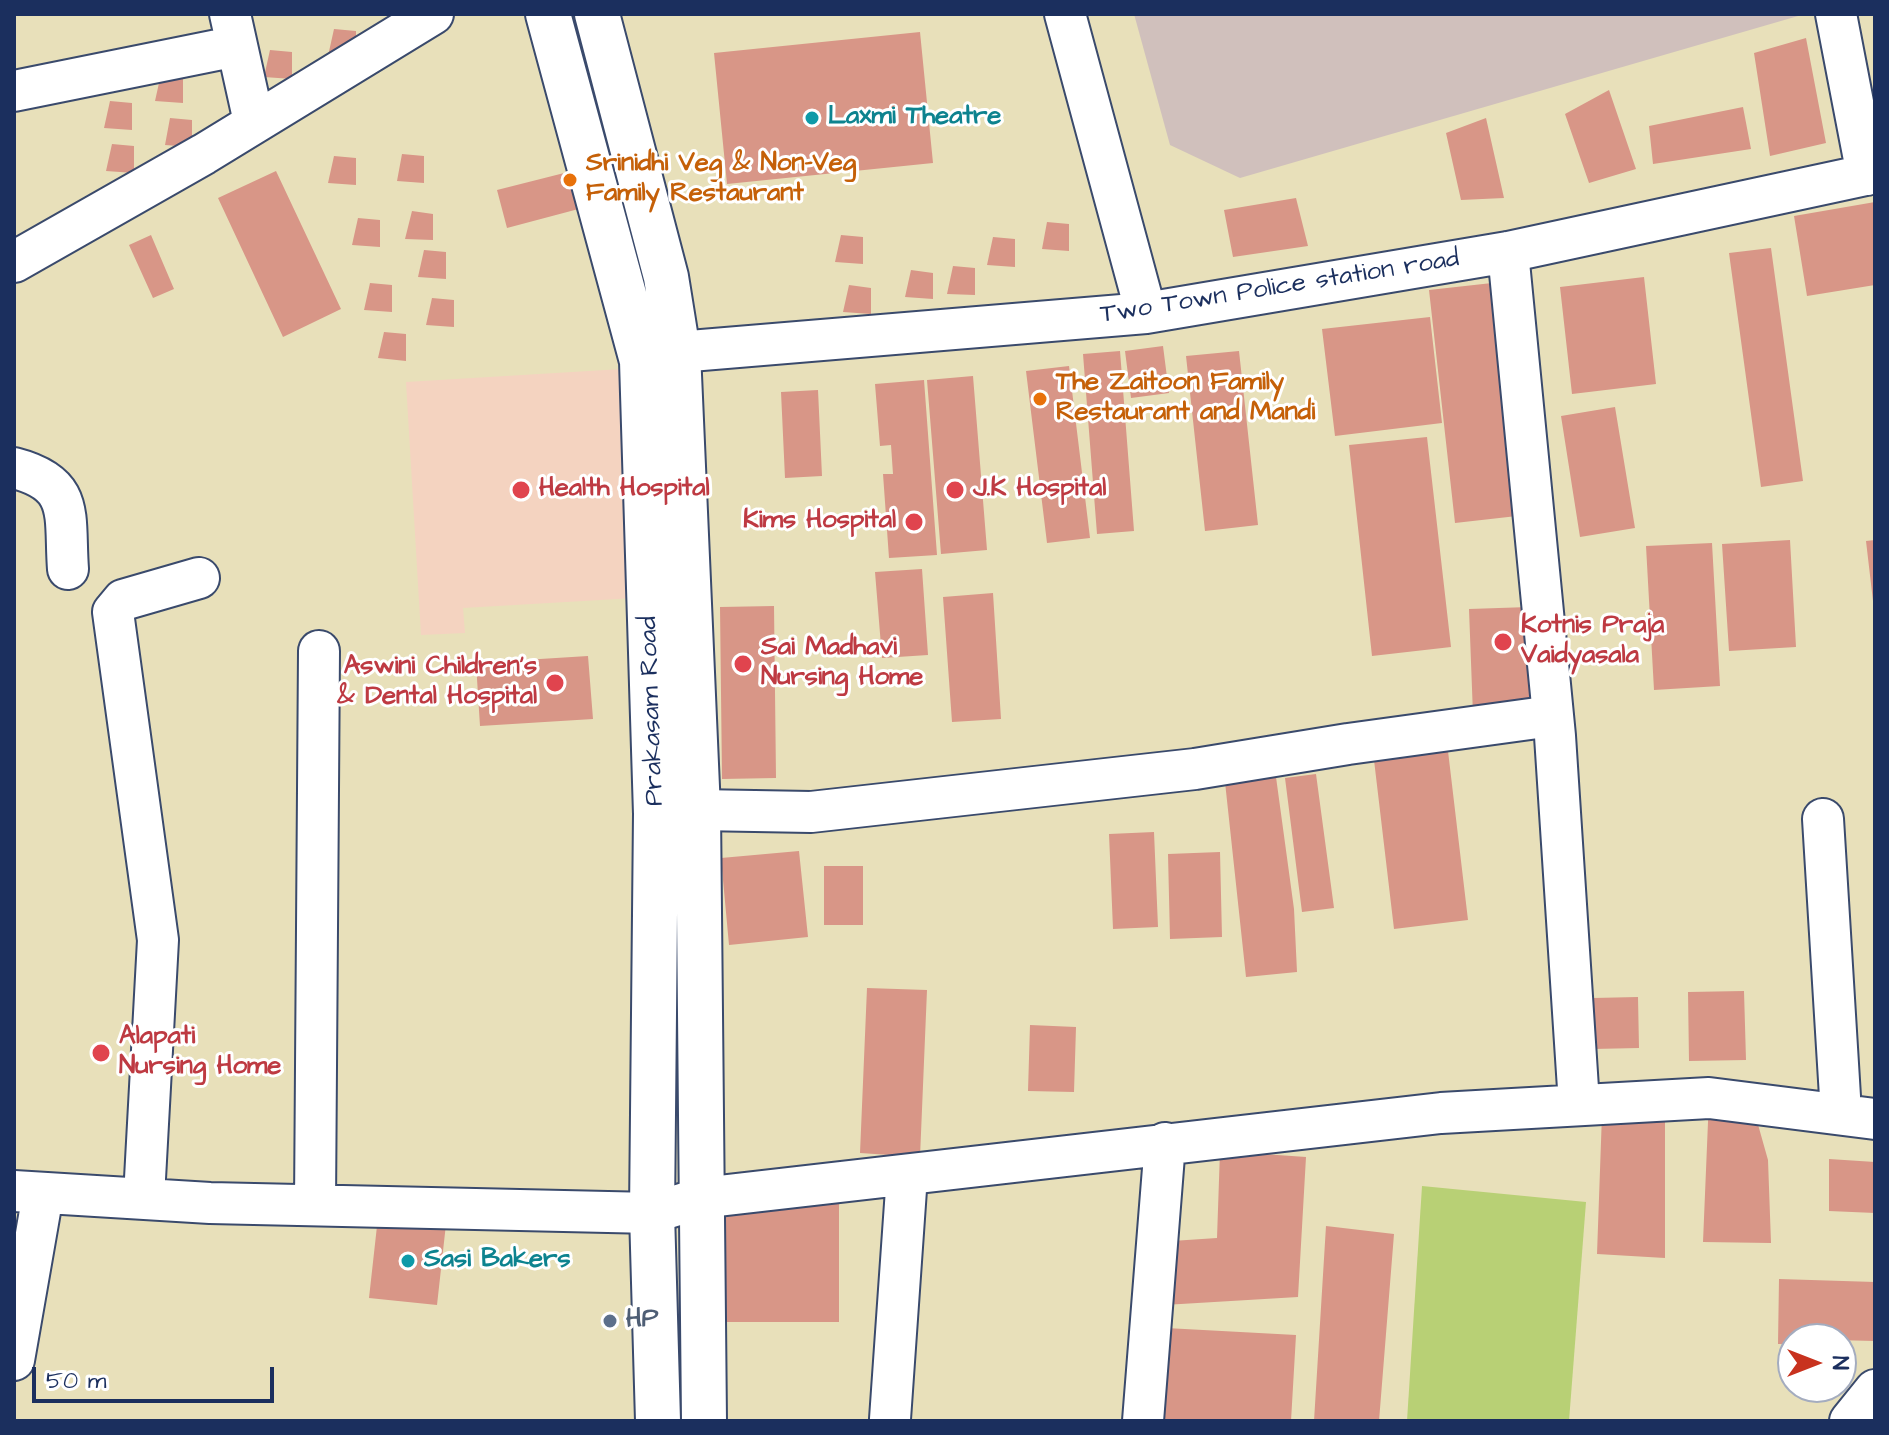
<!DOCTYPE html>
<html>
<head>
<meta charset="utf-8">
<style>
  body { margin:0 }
  #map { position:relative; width:1889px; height:1435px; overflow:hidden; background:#e8e0ba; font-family:"Architects Daughter",sans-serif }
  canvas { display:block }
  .frame { position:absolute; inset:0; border:16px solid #1b2f5e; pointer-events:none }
  .north { position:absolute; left:1777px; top:1323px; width:80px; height:80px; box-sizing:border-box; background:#fff; border:2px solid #a4acbf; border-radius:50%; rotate:90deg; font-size:22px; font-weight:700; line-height:32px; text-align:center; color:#1b2f5e }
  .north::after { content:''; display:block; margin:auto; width:28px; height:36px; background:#c8321e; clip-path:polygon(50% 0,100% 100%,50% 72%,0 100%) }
  .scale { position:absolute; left:32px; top:1367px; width:242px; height:36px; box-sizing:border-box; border:4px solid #1b2f5e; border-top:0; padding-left:10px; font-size:24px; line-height:28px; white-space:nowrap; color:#1b2f5e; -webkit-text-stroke:6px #fff; paint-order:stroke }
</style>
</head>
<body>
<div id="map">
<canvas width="1889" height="1435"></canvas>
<div class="frame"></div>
<div class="north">N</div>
<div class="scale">50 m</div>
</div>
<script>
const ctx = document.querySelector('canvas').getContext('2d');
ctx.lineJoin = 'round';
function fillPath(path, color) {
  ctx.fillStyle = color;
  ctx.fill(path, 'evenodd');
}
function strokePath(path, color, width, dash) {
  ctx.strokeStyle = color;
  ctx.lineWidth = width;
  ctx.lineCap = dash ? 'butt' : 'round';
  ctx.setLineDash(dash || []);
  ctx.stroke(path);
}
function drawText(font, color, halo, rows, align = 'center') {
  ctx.font = font + ' "Architects Daughter",sans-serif';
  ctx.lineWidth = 6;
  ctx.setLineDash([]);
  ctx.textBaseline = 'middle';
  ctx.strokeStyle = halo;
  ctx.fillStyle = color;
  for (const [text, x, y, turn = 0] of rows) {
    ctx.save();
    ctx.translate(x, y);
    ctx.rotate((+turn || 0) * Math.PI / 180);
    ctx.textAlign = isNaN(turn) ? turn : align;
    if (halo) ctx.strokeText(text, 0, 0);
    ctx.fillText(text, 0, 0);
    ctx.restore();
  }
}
const built = new Path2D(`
  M622,369L635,598L463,608L465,633L421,635L406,382Z`);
const industrial = new Path2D(`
  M1134,14H1805L1240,178L1170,145Z`);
const green = new Path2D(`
  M1422,1186L1586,1202L1569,1421H1407Z`);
const building = new Path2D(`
  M334,29L356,31V58L328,56Z
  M920,32L933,163L727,184L714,53Z
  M1806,38L1826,143L1770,156L1754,53Z
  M270,50L292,52V79L264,77Z
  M161,74L183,76V103L155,101Z
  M1609,90L1636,169L1589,183L1565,114Z
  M110,101L132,103V130L104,128Z
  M1743,107L1751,149L1653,164L1649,126Z
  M170,118L192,120V147L165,145Z
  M1486,118L1504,198L1461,200L1446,133Z
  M112,144L134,146V173L106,171Z
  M402,154L424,156V183L397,181Z
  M334,156L356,158V185L328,183Z
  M576,170L586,207L507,228L497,190Z
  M276,171L341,309L283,337L218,198Z
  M1296,198L1308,246L1233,257L1224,210Z
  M1875,202V285L1807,296L1794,216Z
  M412,211L433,214V240L405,239Z
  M358,218L380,220V247L352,245Z
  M1047,222L1069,224V251L1042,249Z
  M151,235L174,289L153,298L129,245Z
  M841,235L863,237V264L835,262Z
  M993,237L1015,239V267L987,265Z
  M1771,248L1803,481L1761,487L1729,253Z
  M424,250L446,252V279L418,277Z
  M953,266L975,268V295L947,294Z
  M911,270L933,273V299L905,297Z
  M1644,277L1656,384L1572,394L1560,287Z
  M370,283L392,285V312L364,310Z
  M1492,283L1517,516L1455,523L1429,290Z
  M849,285L871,288V314L843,312Z
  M432,298L454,300V327L426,325Z
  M1430,317L1442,423L1335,436L1322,329Z
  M384,332L406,334V361L378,358Z
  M1163,346L1169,393L1131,398L1125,351Z
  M1120,351L1134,531L1097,534L1083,354Z
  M1239,351L1258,525L1205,531L1186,356Z
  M1069,366L1090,538L1047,543L1026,371Z
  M973,376L987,550L941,554L927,380Z
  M924,380L937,555L889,558L883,474H893L891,445L880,446L875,384Z
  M818,390L822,476L785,478L781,392Z
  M1615,407L1635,528L1580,537L1561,416Z
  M1427,437L1451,647L1372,656L1349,445Z
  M1790,540L1796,647L1729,651L1722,544Z
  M1875,540V600L1873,601L1866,541Z
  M1712,543L1720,686L1654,690L1646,546Z
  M922,569L928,655L882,658L875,572Z
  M993,593L1001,719L952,722L943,597Z
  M774,606L776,778L722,779L720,607Z
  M1529,607L1533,712L1473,715L1469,609Z
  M588,656L593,719L480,726L476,663Z
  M1448,751L1468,920L1394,929L1374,760Z
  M1316,774L1334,908L1302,912L1285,778Z
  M1276,777L1294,909L1297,972L1246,977L1225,782Z
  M1154,832L1158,927L1113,929L1109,834Z
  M799,851L808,937L729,945L721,858Z
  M1220,852L1222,937L1170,939L1168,854Z
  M824,866H863V925H824Z
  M867,988L927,990L920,1157L860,1153Z
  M1744,991L1746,1060L1689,1061L1688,992Z
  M1638,997L1639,1048L1593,1049V998Z
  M1030,1025L1076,1027L1074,1092L1028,1091Z
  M1709,1098L1757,1121L1768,1160L1771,1243L1703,1242Z
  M1665,1113V1258L1597,1254L1602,1114Z
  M1220,1151L1306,1157L1298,1297L1164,1305L1172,1241L1217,1238Z
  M1829,1159L1875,1162V1213L1829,1211Z
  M723,1200H839V1322H723Z
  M378,1217L446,1224L437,1305L369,1298Z
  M1326,1226L1394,1234L1379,1421H1314Z
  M1779,1279L1875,1282V1341L1793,1339V1344H1778Z
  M1166,1328L1296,1335L1291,1421H1161Z`);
const minor = new Path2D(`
  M230,14L254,122
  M1065,14L1146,313
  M1836,14L1867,175
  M14,91L237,46
  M1508,252L1555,736L1579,1104
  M14,262L204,154L433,14
  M678,352L1146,313L1508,252L1875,173
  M14,468C76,484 64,515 68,569
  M698,810L811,812L1195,769L1348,744L1552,716
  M1823,819L1841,1113
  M14,1191L210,1203L652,1213L701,1198L1441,1113L1709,1098L1875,1119
  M144,1197L158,940L113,612L123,600L199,578
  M315,1205L319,651
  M14,1360L43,1194
  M890,1419L907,1175
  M1143,1421L1165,1143
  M1850,1421L1875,1390`);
const major = new Path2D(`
  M548,14L642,361L656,814L652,1213L658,1421
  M597,14L666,277L678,352L698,810L704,1421`);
const markers = [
  [812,118,8,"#0f9aa8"],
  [570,180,8,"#e8710a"],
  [1040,399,8,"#e8710a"],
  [521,490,10,"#e0444e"],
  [955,490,10,"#e0444e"],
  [914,522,10,"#e0444e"],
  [1503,642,10,"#e0444e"],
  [743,664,10,"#e0444e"],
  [555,683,10,"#e0444e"],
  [101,1053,10,"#e0444e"],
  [408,1261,8,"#0f9aa8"],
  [610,1321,8,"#5c6f8a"]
];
const cultureNames = [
  ["Laxmi Theatre",828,118],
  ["Sasi Bakers",424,1261]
];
const foodNames = [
  ["Srinidhi Veg & Non-Veg",586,165],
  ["Family Restaurant",586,195],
  ["The Zaitoon Family",1056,384],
  ["Restaurant and Mandi",1056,414]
];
const streetNames = [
  ["Two Town Police station road",1280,288,-9],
  ["Prakasam Road",653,711,-92]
];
const healthNames = [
  ["Health Hospital",539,490],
  ["J.K Hospital",973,490],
  ["Kims Hospital",896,522,"right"],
  ["Kotnis Praja",1521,627],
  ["Vaidyasala",1521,657],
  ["Sai Madhavi",761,649],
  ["Nursing Home",761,679],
  ["Aswini Children's",537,668,"right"],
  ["& Dental Hospital",537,698,"right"],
  ["Alapati",119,1038],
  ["Nursing Home",119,1068]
];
const serviceNames = [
  ["HP",626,1321]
];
fillPath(built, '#f4d3c0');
fillPath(industrial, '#d0c0bc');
fillPath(green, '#b8d075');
fillPath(building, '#d89687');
strokePath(minor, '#3a4a6c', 44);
strokePath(major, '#3a4a6c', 48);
strokePath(minor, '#fff', 40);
strokePath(major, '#fff', 44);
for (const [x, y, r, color] of markers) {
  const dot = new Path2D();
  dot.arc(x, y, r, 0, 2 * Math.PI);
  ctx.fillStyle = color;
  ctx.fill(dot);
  strokePath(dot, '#fff', 3);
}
drawText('bold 26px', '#0d838f', '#fff', cultureNames, 'left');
drawText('bold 26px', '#c56008', '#fff', foodNames, 'left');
drawText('26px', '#1b2f5e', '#fff', streetNames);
drawText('bold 26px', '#be3a42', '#fff', healthNames, 'left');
drawText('bold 26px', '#4e5e75', '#fff', serviceNames, 'left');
</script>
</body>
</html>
